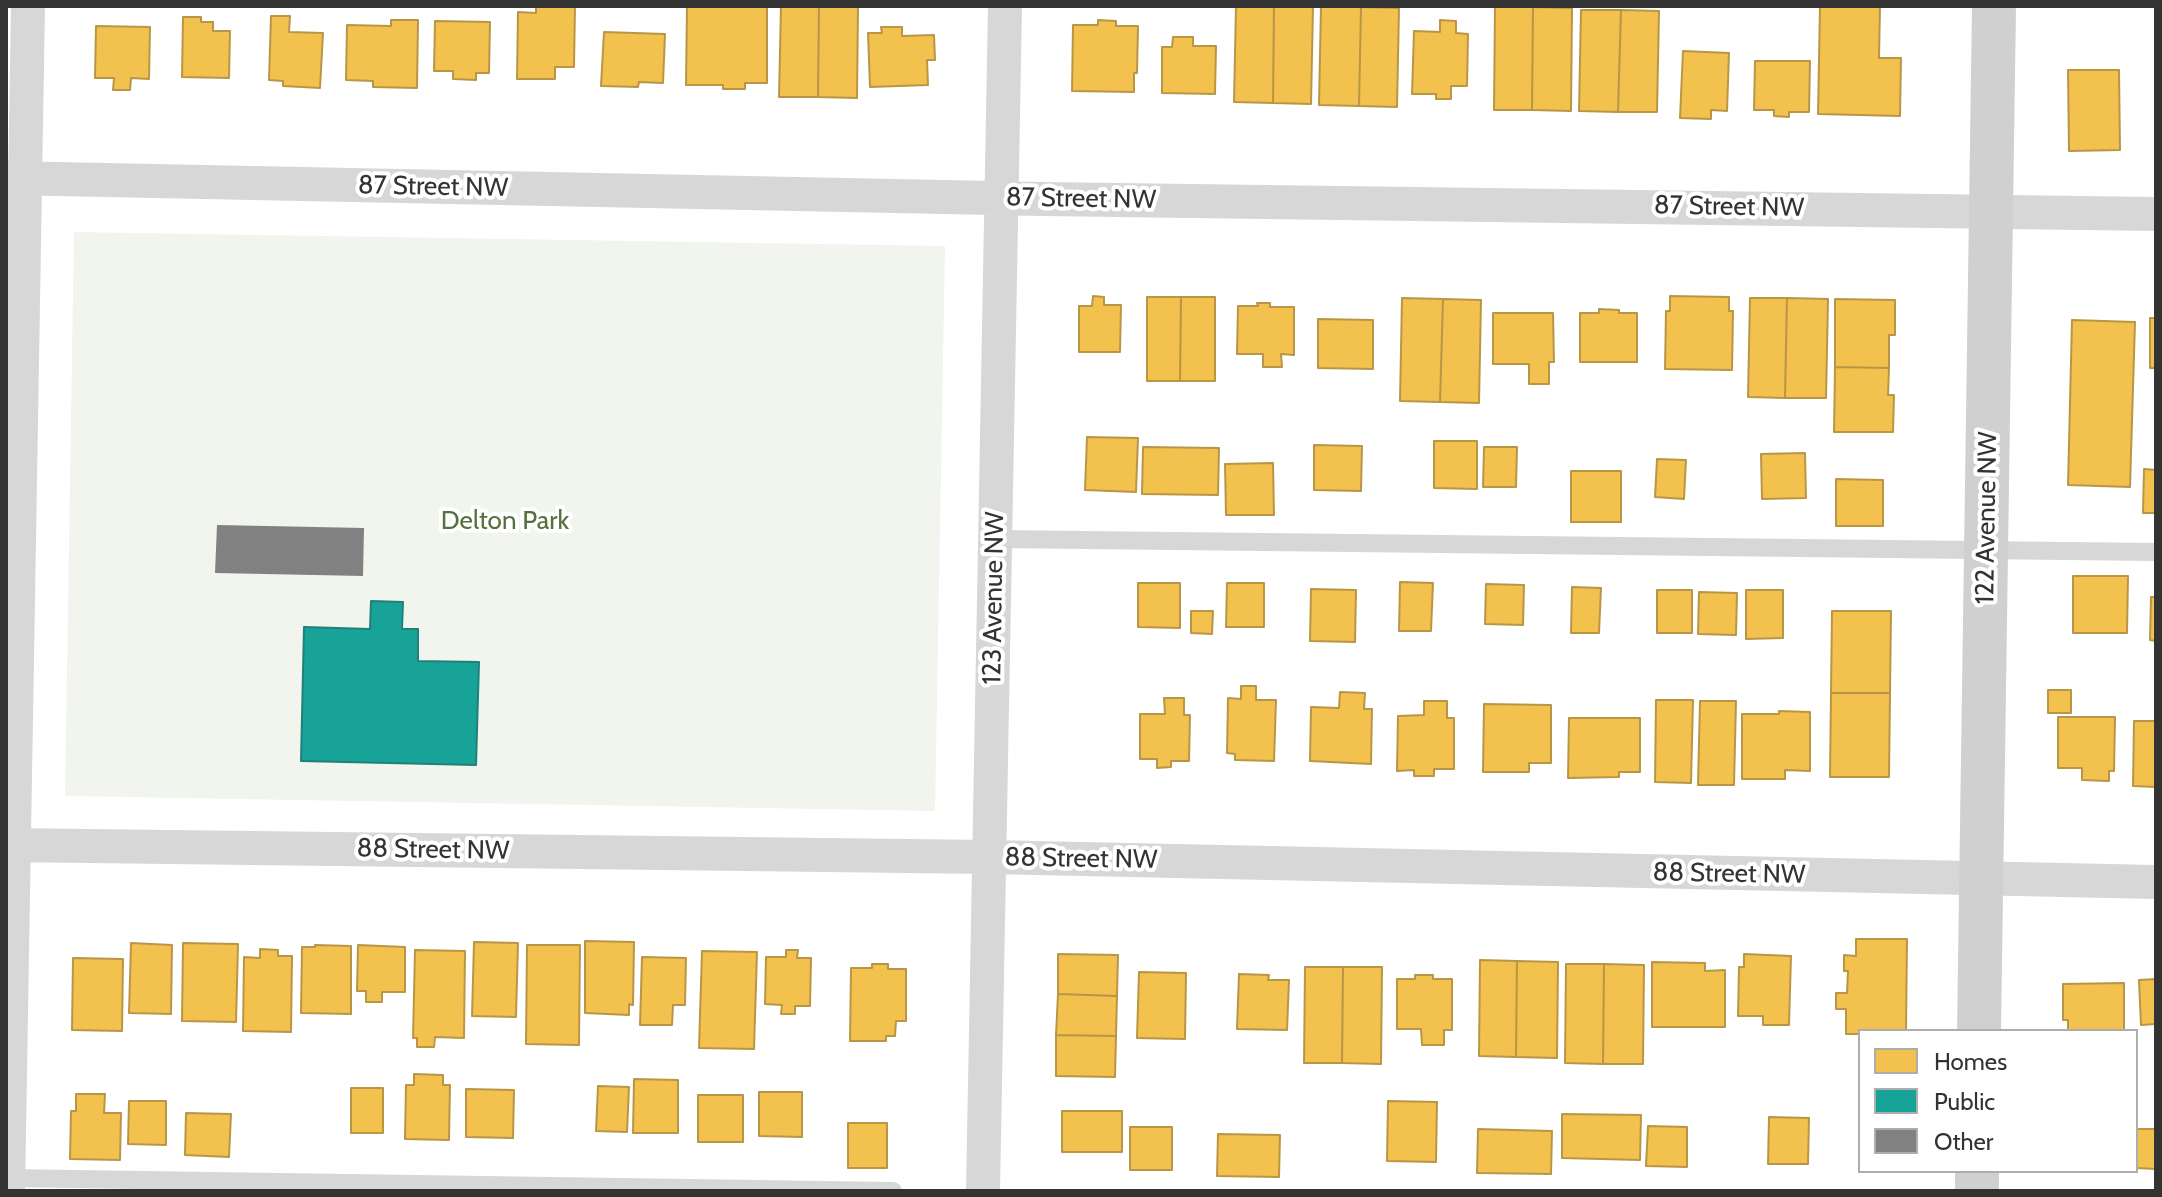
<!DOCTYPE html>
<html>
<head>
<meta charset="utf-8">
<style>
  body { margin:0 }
  #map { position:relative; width:2162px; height:1197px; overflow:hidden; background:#fff; font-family:Cabin,sans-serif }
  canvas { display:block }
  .frame { position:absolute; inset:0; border:8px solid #333; pointer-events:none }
  .legend { position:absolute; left:1858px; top:1029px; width:280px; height:144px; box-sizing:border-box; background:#fff; border:2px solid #adadad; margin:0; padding:10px 14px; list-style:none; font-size:24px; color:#333 }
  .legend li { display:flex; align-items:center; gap:16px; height:40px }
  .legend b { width:40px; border:2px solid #adadad }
</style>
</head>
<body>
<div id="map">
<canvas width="2162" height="1197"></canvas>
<div class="frame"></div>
<ul class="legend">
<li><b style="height:22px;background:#f2c14e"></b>Homes</li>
<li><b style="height:22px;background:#17a398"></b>Public</li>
<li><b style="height:22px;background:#818181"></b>Other</li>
</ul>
</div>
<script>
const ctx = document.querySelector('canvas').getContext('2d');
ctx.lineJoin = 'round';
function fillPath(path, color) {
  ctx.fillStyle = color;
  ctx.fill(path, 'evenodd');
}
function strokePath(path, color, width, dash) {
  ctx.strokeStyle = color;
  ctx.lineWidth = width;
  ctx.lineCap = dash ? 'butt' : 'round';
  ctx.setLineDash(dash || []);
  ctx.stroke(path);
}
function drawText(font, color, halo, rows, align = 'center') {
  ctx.font = font + ' Cabin,sans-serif';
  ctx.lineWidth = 8;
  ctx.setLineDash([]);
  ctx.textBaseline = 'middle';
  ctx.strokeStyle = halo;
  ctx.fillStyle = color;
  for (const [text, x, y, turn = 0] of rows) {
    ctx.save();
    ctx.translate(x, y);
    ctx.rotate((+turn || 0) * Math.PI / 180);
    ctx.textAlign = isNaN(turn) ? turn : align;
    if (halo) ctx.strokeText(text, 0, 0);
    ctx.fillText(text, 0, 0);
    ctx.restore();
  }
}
const green = new Path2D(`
  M74,232L945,246L935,811L65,796Z`);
const homes = new Path2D(`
  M536,6H575L574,67H555V79H517L518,12L536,13Z
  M687,6H767V83H745V89H723V85H686Z
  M781,6H819L818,97H779Z
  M819,6H858L857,98L818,97Z
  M1236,6H1274L1273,103L1234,102Z
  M1274,6H1313L1311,104L1273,103Z
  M1321,6L1361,7L1359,106L1319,105Z
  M1495,6L1533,7L1532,110H1494Z
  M1820,6H1880L1879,58H1901L1900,116L1818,114Z
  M1361,7L1399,8L1397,107L1359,106Z
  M1533,7L1572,8L1571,111L1532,110Z
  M1581,10H1621L1618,112L1579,111Z
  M1621,10L1659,11L1657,112H1618Z
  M271,16H290L289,32L323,33L320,88L283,86V81L269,80Z
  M183,17H201V22H213V31H230L229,78L182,77Z
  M391,20H418L417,88L373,87V81L346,80L347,25L391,26Z
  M1098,20L1116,21V26H1138L1137,73H1134V92L1072,91L1073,25H1098Z
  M1440,20L1456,21V33L1468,34L1467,86H1451V99H1436V94H1412L1414,31L1440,32Z
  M435,21L490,22L489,73H476V80L453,79V71H434Z
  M96,26L150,27L149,79L131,78L130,90H113L114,78H95Z
  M881,27H902V36L934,35L935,60H927L928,85L870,87L868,33H882Z
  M604,32L665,34L663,83L639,82L638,87L601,86Z
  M1173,37H1193V46H1216L1215,94L1162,93V47H1172Z
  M1683,51L1729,53L1727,111L1711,110V119L1680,118Z
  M1755,61H1810L1809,112H1789V117L1774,116V110H1754Z
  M2068,70H2119L2120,150L2069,151Z
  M1093,296L1104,297V305H1121L1120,352H1079V306H1092Z
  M1670,296L1729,297V311H1733L1732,370L1665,369L1666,311H1670Z
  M1147,297H1181L1180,381H1147Z
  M1181,297H1215V381H1180Z
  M1402,298L1443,299L1440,402L1400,401Z
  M1750,298H1787L1785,398L1748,397Z
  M1787,298L1828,299L1826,398H1785Z
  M1443,299L1481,300L1479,403L1440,402Z
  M1835,299L1895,300V335H1889V368L1835,367Z
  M1257,303H1270V307H1294V355L1281,354L1282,367H1263V354H1237L1238,306H1258Z
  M1599,309L1619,310V313H1637V362H1580V313H1599Z
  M1493,313H1553L1554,362H1549V384H1529V364H1493Z
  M2150,318H2156V368H2150Z
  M1318,319L1373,320V369L1318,368Z
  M2072,320L2135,322L2130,487L2068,485Z
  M1835,367L1889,368L1888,395H1894L1893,432H1834Z
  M1087,437L1138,438L1136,492L1085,490Z
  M1434,441H1477V489L1434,488Z
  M1314,445L1362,446L1361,491L1314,490Z
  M1143,447L1219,448L1218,495L1142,494Z
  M1484,447H1517L1516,487H1483Z
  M1805,453L1806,498L1762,499L1761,454Z
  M1657,459L1686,460L1684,499L1655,497Z
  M1273,463L1274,515H1226L1225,464Z
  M2144,469L2156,470V513H2143Z
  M1571,471H1621V522H1571Z
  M1836,479L1883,480V526H1836Z
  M2073,576H2128L2127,633H2073Z
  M1400,582L1433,583L1431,631H1399Z
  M1138,583H1180V628L1138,627Z
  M1227,583H1264V627H1226Z
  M1486,584L1524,585L1523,625L1485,624Z
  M1572,587L1601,588L1599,633H1571Z
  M1311,589L1356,590L1355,642L1310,641Z
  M1657,590H1692V633H1657Z
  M1746,590H1783V638L1746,639Z
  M1699,592L1737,593L1736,635L1698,634Z
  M2151,597H2156V641L2150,640Z
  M1191,611H1213L1212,634L1191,633Z
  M1832,611H1891L1890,693H1831Z
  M1241,686H1256V700H1276L1274,761L1235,760V754L1227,753L1228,698L1241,699Z
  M2048,690H2071V713H2048Z
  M1340,692L1365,693L1364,709H1372L1371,764L1310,761L1311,707L1339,708Z
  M1831,693H1890L1889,777H1830Z
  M1164,698H1184V715H1190L1189,761H1171V767L1157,768V759H1140V714H1165Z
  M1656,700H1693L1691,783L1655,782Z
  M1424,701H1447V718H1454V769H1434V776H1414V770L1397,771L1398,716L1424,715Z
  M1700,701H1736L1734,785H1698Z
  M1484,704L1551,705V763H1529V772H1483Z
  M1779,711L1810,712V771L1785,770V779H1742V714H1779Z
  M2058,717H2115L2114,771H2109V781L2082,780V768H2058Z
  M1569,718H1640V772H1619V777L1568,778Z
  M2134,721H2156V787L2133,786Z
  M1856,939H1907L1906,1031H1860V1034H1846V1009H1836V993H1847L1848,971H1844V955L1856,956Z
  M585,941L634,942L633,1005L629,1004V1015L585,1013Z
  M474,942L518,943L516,1017L472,1016Z
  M131,943L172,945L171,1014L129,1013Z
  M183,943L238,944L236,1022L182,1021Z
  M315,945L351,946V1014L301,1013L302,947H315Z
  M358,945L405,947V992H382V1002H366V991H357Z
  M527,945H580L579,1045L526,1044Z
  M260,949L278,950V956H292L291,1032L243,1031L244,957L260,958Z
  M415,950L465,951L464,1038L435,1037L434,1047H417V1038H413Z
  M786,950H798L797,958H811L810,1006H795V1014H781L782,1005L765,1004L766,957H786Z
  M702,951L757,952L754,1049L699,1048Z
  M1058,954L1118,955L1117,996L1058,994Z
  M1744,954L1791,956L1789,1025H1763V1016H1738L1739,967H1744Z
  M642,957L686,958L685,1005H673L672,1025H640Z
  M73,958L123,959L122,1031L72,1030Z
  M1480,960L1517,961L1516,1057L1479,1056Z
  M1517,961L1558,962L1557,1058L1516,1057Z
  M1652,962L1705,963V971L1725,970V1027H1652Z
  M872,964H888V969H906V1021H896L895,1036H886V1041H850L851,968H872Z
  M1566,964H1604L1603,1064L1565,1063Z
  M1604,964L1644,965L1643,1064H1603Z
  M1305,967H1343L1342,1063H1304Z
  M1343,967H1382L1381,1064L1342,1063Z
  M1139,972L1186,973L1185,1039L1137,1038Z
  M1239,974L1269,975L1268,980H1289L1287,1030L1237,1029Z
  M1415,975H1433V979H1452V1030H1444V1045H1422L1421,1029H1397V979H1415Z
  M2156,979V1024L2141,1025L2139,980Z
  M2124,983V1031H2068V1020H2063V984Z
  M1058,994L1117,996L1116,1036L1056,1035Z
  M1056,1035L1116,1036L1115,1077L1056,1076Z
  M414,1074L443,1075V1085H450L449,1140L405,1139L406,1085H414Z
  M634,1079L678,1080V1133H633Z
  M598,1086L629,1087L627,1132L596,1131Z
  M351,1088H383V1133H351Z
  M466,1089L514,1090L513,1138L466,1137Z
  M759,1092H802V1137L759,1136Z
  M76,1094H105L104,1113H121L120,1160L70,1159L71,1111H76Z
  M698,1095H743V1142H698Z
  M129,1101H166V1145L128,1144Z
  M1388,1101L1437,1102L1436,1162L1387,1161Z
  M1062,1111H1122V1152H1062Z
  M186,1113L231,1114L229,1157L185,1155Z
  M1562,1114L1641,1115L1640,1160L1562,1158Z
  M1769,1117L1809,1118L1808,1164H1768Z
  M848,1123H887V1168H848Z
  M1648,1126L1687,1127V1167L1646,1166Z
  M1130,1127H1172V1170H1130Z
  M1478,1129L1552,1131L1551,1174L1477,1173Z
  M2136,1129H2156V1169L2136,1168Z
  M1218,1134L1280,1135L1279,1177L1217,1176Z`);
const public = new Path2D(`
  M371,601L403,602L402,629H418V661L479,662L476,765L301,761L304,627L370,629Z`);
const building = new Path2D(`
  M217,525L364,528L363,576L215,573Z`);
const lane = new Path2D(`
  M995,539L2156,552
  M6,1178L893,1191`);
const street = new Path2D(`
  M6,178L1043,199L2156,214
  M6,845L989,857L2156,882
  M8,1191L28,6
  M983,1191L1005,6`);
const secondary = new Path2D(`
  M1979,1031L1994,6
  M1977,1191V1171`);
const streetNames = [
  ["87 Street NW",433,187,1],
  ["87 Street NW",1081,199,1],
  ["87 Street NW",1729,207,1],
  ["122 Avenue NW",1987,518,-89],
  ["123 Avenue NW",994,598,-89],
  ["88 Street NW",433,850,1],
  ["88 Street NW",1081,859,1],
  ["88 Street NW",1729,874,1]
];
const parkNames = [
  ["Delton Park",505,521]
];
fillPath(green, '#f1f5ed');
fillPath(homes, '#f2c14e');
strokePath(homes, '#b99646', 2);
fillPath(public, '#17a398');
strokePath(public, '#1f817a', 2);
fillPath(building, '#818181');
strokePath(lane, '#d7d7d7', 18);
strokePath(street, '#d7d7d7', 34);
strokePath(secondary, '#d0d0d0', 44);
drawText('26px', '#333', '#fff', streetNames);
drawText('26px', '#56703f', '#fff', parkNames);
</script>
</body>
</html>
